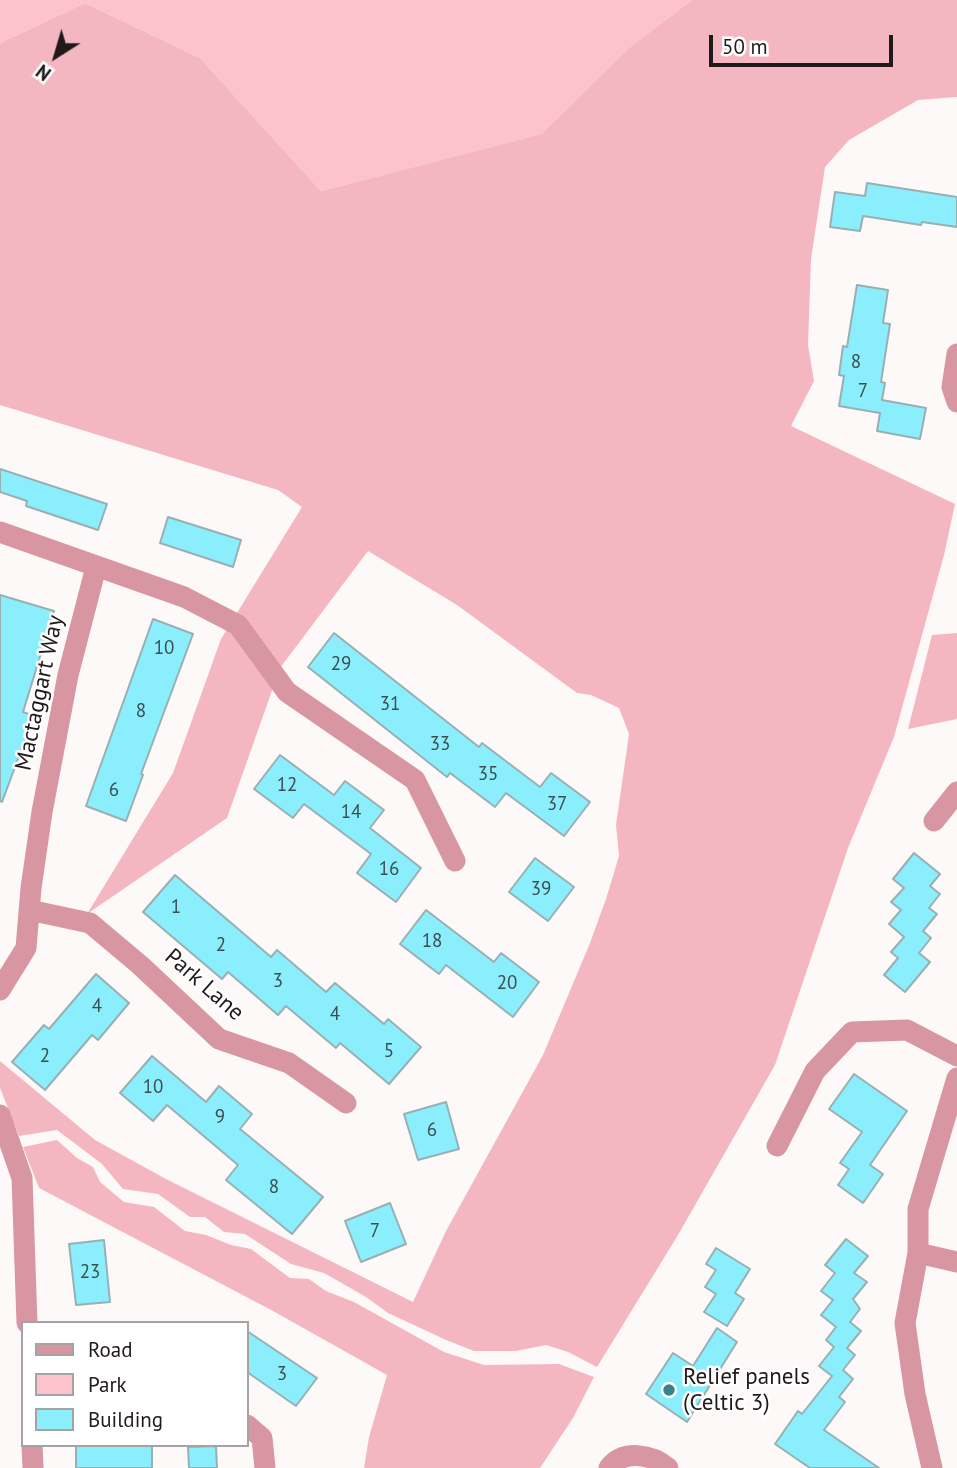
<!DOCTYPE html>
<html>
<head>
<meta charset="utf-8">
<style>
  body { margin:0 }
  #map { position:relative; width:957px; height:1468px; overflow:hidden; background:#fef9f9; font-family:"PT Sans",sans-serif }
  canvas { display:block }
  .legend { position:absolute; left:21px; top:1321px; width:228px; height:126px; box-sizing:border-box; background:#fff; border:2px solid #a6a3a3; margin:0; padding:9px 12px; list-style:none; font-size:21px; color:#21191a }
  .legend li { display:flex; align-items:center; gap:14px; height:35px }
  .legend b { width:35px; border:2px solid #a6a3a3 }
  .north { position:absolute; left:21px; top:21px; width:70px; height:70px; -webkit-text-stroke:5px #fff; paint-order:stroke; rotate:217deg; font-size:19px; font-weight:700; line-height:28px; text-align:center; color:#21191a }
  .north::after { content:''; display:block; margin:auto; width:24px; height:32px; background:#21191a; clip-path:polygon(50% 0,100% 100%,50% 72%,0 100%) }
  .scale { position:absolute; left:709px; top:35px; width:184px; height:32px; box-sizing:border-box; border:4px solid #21191a; border-top:0; padding-left:9px; font-size:21px; line-height:24px; white-space:nowrap; color:#21191a; -webkit-text-stroke:5px #fff; paint-order:stroke }
</style>
</head>
<body>
<div id="map">
<canvas width="957" height="1468"></canvas>
<ul class="legend">
<li><b style="height:9px;background:#d896a2"></b>Road</li>
<li><b style="height:19px;background:#fcc3cc"></b>Park</li>
<li><b style="height:19px;background:#8beefc"></b>Building</li>
</ul>
<div class="north">N</div>
<div class="scale">50 m</div>
</div>
<script>
const ctx = document.querySelector('canvas').getContext('2d');
ctx.lineJoin = 'round';
function fillPath(path, color) {
  ctx.fillStyle = color;
  ctx.fill(path, 'evenodd');
}
function strokePath(path, color, width, dash) {
  ctx.strokeStyle = color;
  ctx.lineWidth = width;
  ctx.lineCap = dash ? 'butt' : 'round';
  ctx.setLineDash(dash || []);
  ctx.stroke(path);
}
function drawText(font, color, halo, rows, align = 'center') {
  ctx.font = font + ' "PT Sans",sans-serif';
  ctx.lineWidth = 5;
  ctx.setLineDash([]);
  ctx.textBaseline = 'middle';
  ctx.strokeStyle = halo;
  ctx.fillStyle = color;
  for (const [text, x, y, turn = 0] of rows) {
    ctx.save();
    ctx.translate(x, y);
    ctx.rotate((+turn || 0) * Math.PI / 180);
    ctx.textAlign = isNaN(turn) ? turn : align;
    if (halo) ctx.strokeText(text, 0, 0);
    ctx.fillText(text, 0, 0);
    ctx.restore();
  }
}
const green = new Path2D(`
  M0,0H692L630,47L543,134L321,191L200,58L85,3L0,43Z`);
const forest = new Path2D(`
  M692,0H957V97L918,100L849,140L825,167L811,259L808,345L814,381L791,426L955,504L944,555L894,737L848,848L775,1065L678,1235L597,1367L568,1352L546,1345L516,1351H474L446,1340L388,1313L366,1297L324,1273L291,1264L245,1234L224,1232L205,1217H190L158,1194L123,1189L102,1164L57,1130L19,1136L0,1088V1061L95,1140L166,1179L413,1302L446,1231L543,1055L590,943L606,899L619,856L616,825L629,734L619,708L591,695L577,693L457,605L368,551L280,668L227,818L87,914L173,773L221,639L302,507L278,490L0,405V43L85,3L200,58L321,191L542,134L630,47Z
  M957,633V719L908,729L932,635Z
  M57,1140L77,1158L93,1167L100,1182L124,1202L154,1207L185,1231L206,1235L231,1245L251,1249L290,1278L309,1279L326,1291L354,1302L444,1352L484,1365L559,1364L594,1377L573,1418L540,1468H364L369,1437L387,1375L273,1311L39,1188L23,1147Z`);
const building = new Path2D(`
  M867,183L957,197V227L922,222L921,225L863,216L860,231L830,227L835,192L865,196Z
  M857,285L888,290L883,323L890,324L881,382L885,383L882,400L926,408L920,439L877,431L880,413L839,406L844,376L839,375L843,346L847,347Z
  M0,469L107,504L98,530L26,506L27,501L0,492Z
  M168,517L241,540L233,567L160,543Z
  M0,595L54,611L23,712L34,716L2,802L0,801Z
  M153,619L193,634L141,774L143,775L126,821L86,806Z
  M334,633L479,747L482,743L540,787L551,773L590,802L564,836L506,793L495,807L450,773L447,777L308,667Z
  M280,755L334,795L345,781L384,810L370,828L421,868L396,902L357,873L371,854L304,804L293,818L254,789Z
  M914,853L940,874L930,886L940,894L929,908L937,914L923,931L931,938L919,953L930,962L905,992L884,975L898,958L891,952L904,937L889,924L901,910L891,902L904,888L893,879Z
  M535,858L574,887L548,921L509,892Z
  M175,875L271,957L277,950L326,992L335,983L384,1024L388,1019L421,1047L389,1084L340,1043L336,1048L286,1006L278,1015L228,972L222,979L143,912Z
  M426,910L494,962L501,953L539,982L513,1017L446,965L439,974L400,944Z
  M96,974L129,1003L98,1040L92,1035L45,1090L12,1062L44,1025L49,1029Z
  M152,1056L206,1102L219,1086L252,1114L240,1129L323,1197L292,1234L226,1180L238,1165L167,1105L153,1121L120,1093Z
  M854,1074L907,1111L870,1165L883,1174L863,1203L838,1185L849,1169L840,1163L862,1132L829,1109Z
  M446,1102L459,1149L418,1160L404,1114Z
  M390,1203L406,1244L361,1262L345,1221Z
  M846,1239L868,1256L854,1273L867,1282L853,1299L860,1309L850,1322L861,1331L847,1348L855,1355L843,1370L853,1379L839,1397L845,1402L824,1430L879,1468H810L775,1444L798,1411L802,1414L832,1376L819,1366L834,1347L826,1340L836,1327L821,1315L833,1300L821,1291L835,1273L825,1265Z
  M104,1240L110,1302L76,1305L69,1244Z
  M716,1248L750,1269L735,1293L744,1299L727,1326L704,1312L716,1294L705,1287L716,1270L706,1264Z
  M717,1328L737,1342L687,1422L646,1394L673,1353L693,1366Z
  M247,1331L317,1378L296,1406L247,1372Z
  M76,1445H152V1468H76Z
  M216,1446L217,1468H189L188,1447Z`);
const street = new Path2D(`
  M957,354L952,387L957,402
  M0,532L184,597L238,625L287,692L415,780L455,861
  M934,821L957,792
  M29,910L90,923L140,965L219,1039L289,1063L346,1103
  M0,990L26,948L31,888L42,812L68,675L96,567
  M0,1115L22,1178L27,1323
  M777,1146L815,1071L852,1032L907,1030L957,1056
  M918,1253L957,1262
  M247,1425L262,1438L265,1468
  M32,1445L33,1468
  M609,1468C623,1449 652,1454 668,1468
  M932,1468L915,1394L905,1323L918,1253V1209L957,1078`);
const markers = [
  [669,1390,7,"#3a818a"]
];
const numberNames = [
  ["8",856,363],
  ["7",863,392],
  ["10",164,649],
  ["29",341,665],
  ["31",390,705],
  ["8",141,712],
  ["33",440,745],
  ["35",488,775],
  ["12",287,786],
  ["6",114,791],
  ["37",557,805],
  ["14",351,813],
  ["16",389,870],
  ["39",541,890],
  ["1",176,908],
  ["18",432,942],
  ["2",221,946],
  ["3",278,982],
  ["20",507,984],
  ["4",97,1007],
  ["4",335,1015],
  ["5",389,1052],
  ["2",45,1057],
  ["10",153,1088],
  ["9",220,1118],
  ["6",432,1131],
  ["8",274,1188],
  ["7",375,1232],
  ["23",90,1273],
  ["3",282,1375]
];
const streetNames = [
  ["Mactaggart Way",40,693,-78],
  ["Park Lane",204,985,41]
];
const poiNames = [
  ["Relief panels",683,1377],
  ["(Celtic 3)",683,1403]
];
fillPath(green, '#fcc3cc');
fillPath(forest, '#f4b7c1');
fillPath(building, '#8beefc');
strokePath(building, '#98b0b3', 2);
strokePath(street, '#d896a2', 21);
for (const [x, y, r, color] of markers) {
  const dot = new Path2D();
  dot.arc(x, y, r, 0, 2 * Math.PI);
  ctx.fillStyle = color;
  ctx.fill(dot);
  strokePath(dot, '#fff', 2.5);
}
drawText('19px', '#3c4e52', null, numberNames);
drawText('23px', '#21191a', '#fff', streetNames);
drawText('23px', '#21191a', '#fff', poiNames, 'left');
</script>
</body>
</html>
